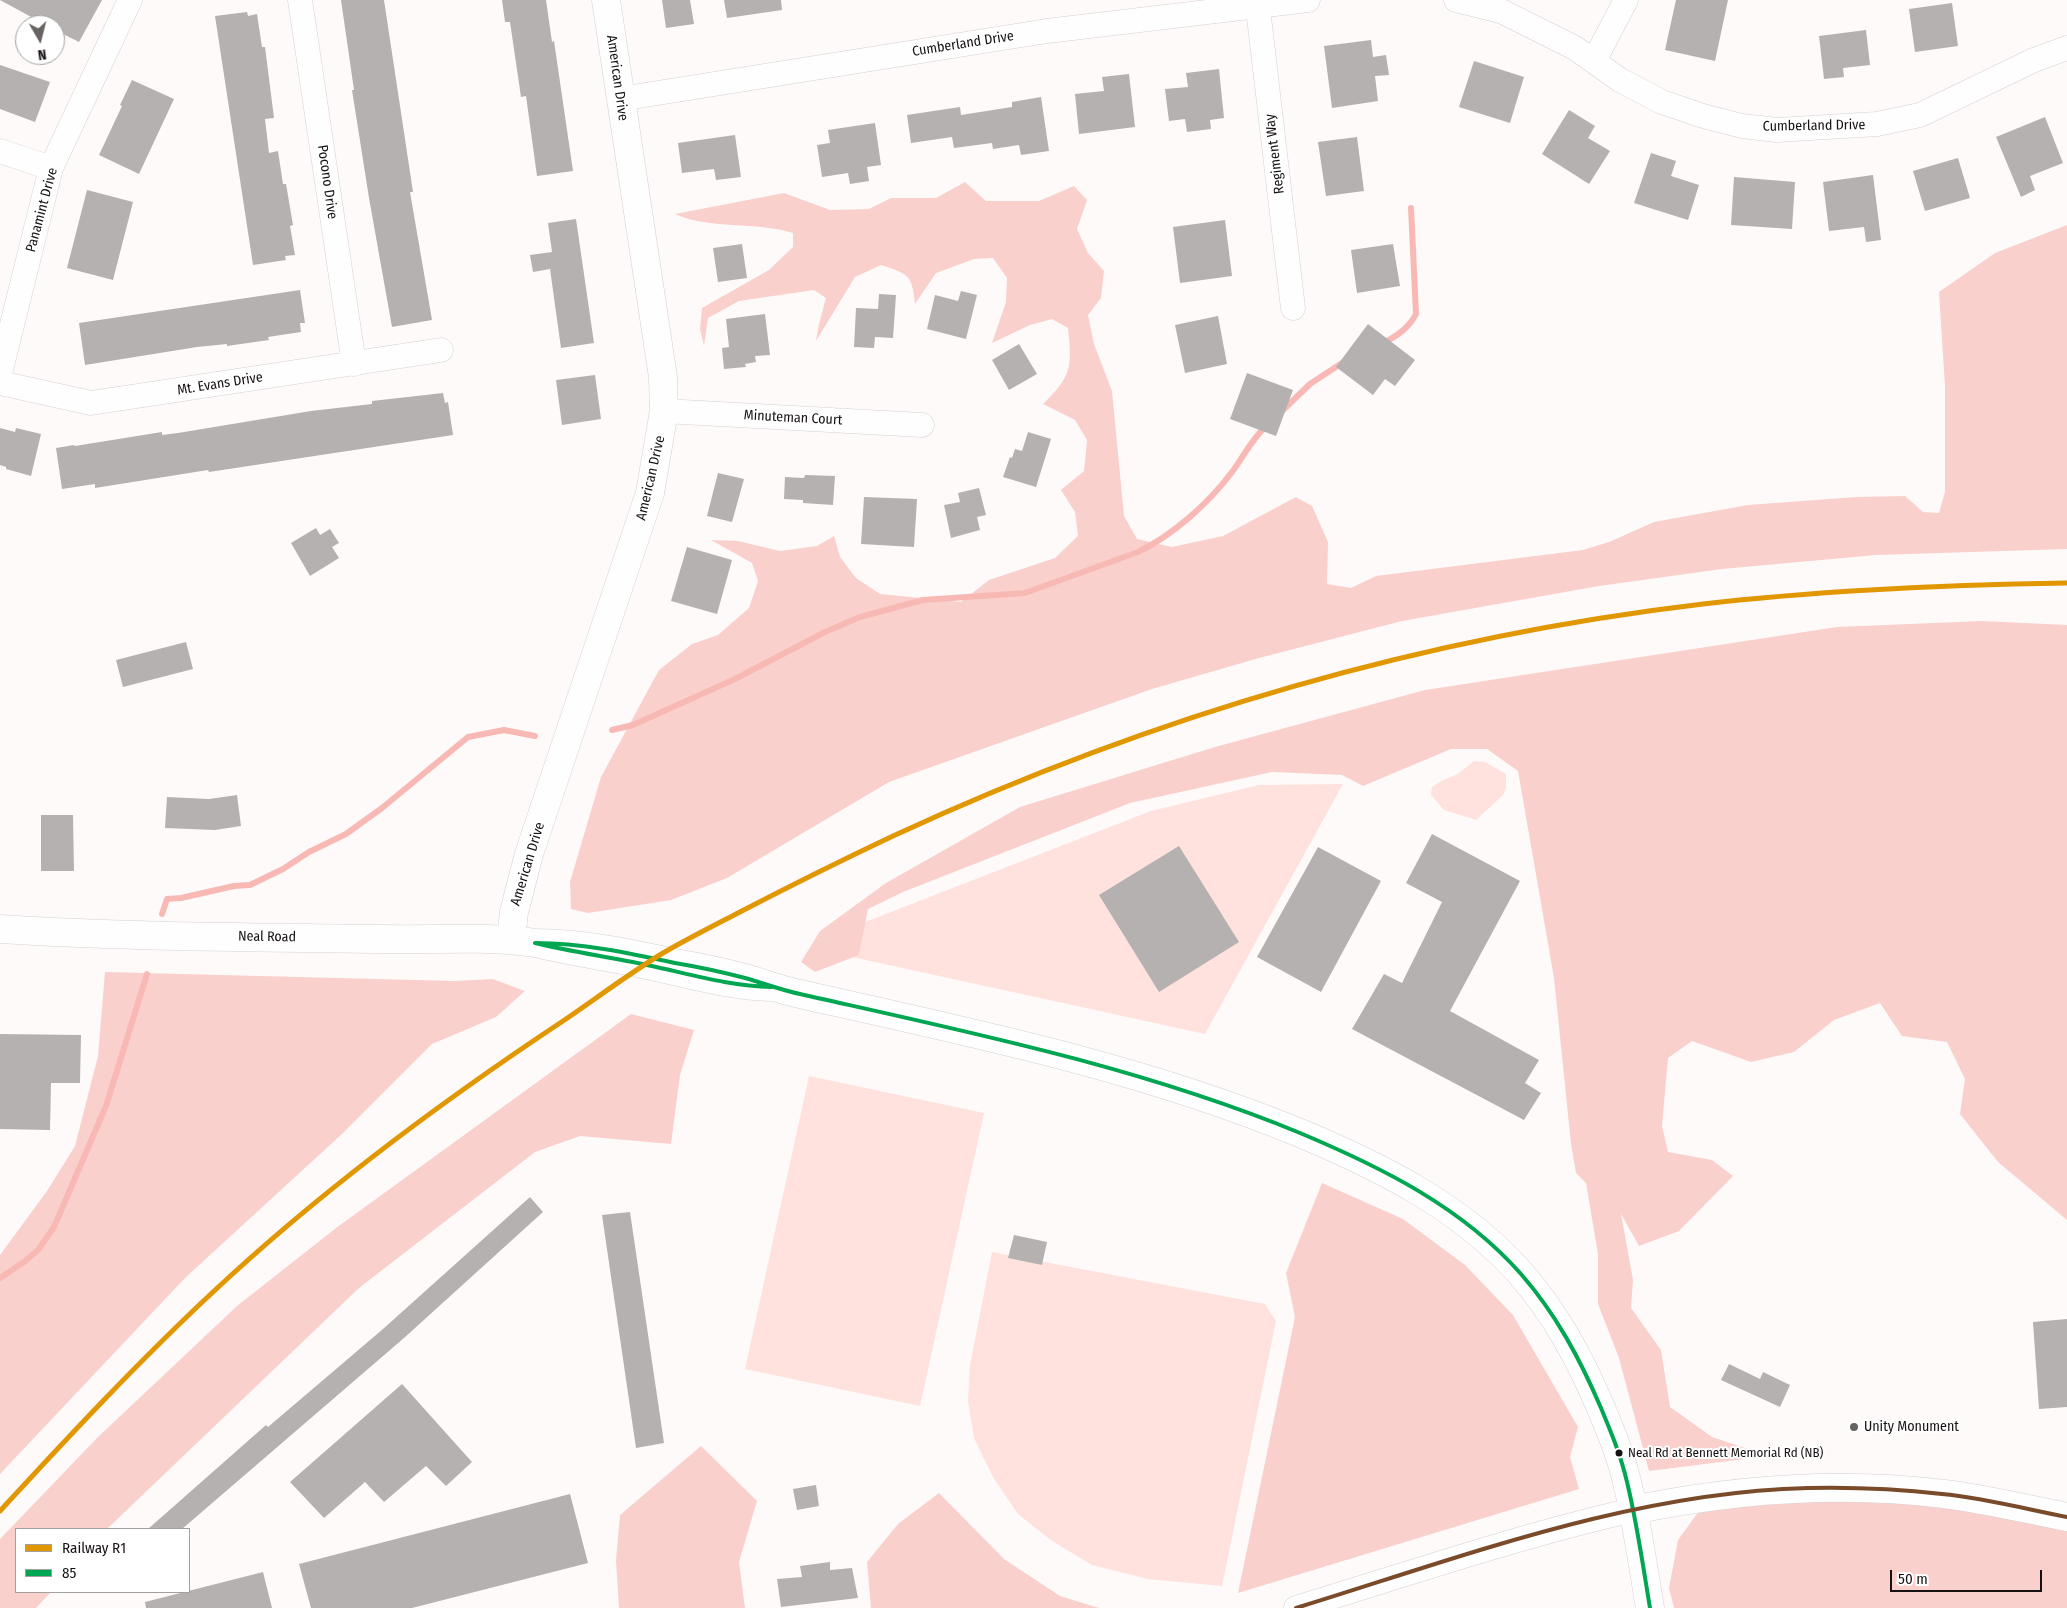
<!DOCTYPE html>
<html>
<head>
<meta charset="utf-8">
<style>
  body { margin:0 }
  #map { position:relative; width:2067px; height:1608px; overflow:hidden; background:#fefafa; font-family:"Fira Sans Condensed",sans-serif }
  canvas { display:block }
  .legend { position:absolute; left:15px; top:1528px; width:175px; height:65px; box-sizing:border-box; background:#fff; border:1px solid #a2a0a0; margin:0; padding:6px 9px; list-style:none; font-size:15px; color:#171212 }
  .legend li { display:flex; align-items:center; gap:10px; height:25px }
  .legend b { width:25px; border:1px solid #a2a0a0 }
  .north { position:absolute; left:15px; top:15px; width:50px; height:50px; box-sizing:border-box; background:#fff; border:1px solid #a2a0a0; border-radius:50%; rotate:172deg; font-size:14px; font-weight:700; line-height:20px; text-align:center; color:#171212 }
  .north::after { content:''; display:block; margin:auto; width:18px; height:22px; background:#686363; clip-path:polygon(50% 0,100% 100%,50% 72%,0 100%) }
  .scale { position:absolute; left:1890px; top:1570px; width:152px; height:22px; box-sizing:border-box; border:2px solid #171212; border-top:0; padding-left:6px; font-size:15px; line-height:18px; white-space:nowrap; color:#171212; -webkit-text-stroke:4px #fff; paint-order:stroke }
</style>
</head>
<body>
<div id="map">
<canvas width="2067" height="1608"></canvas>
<ul class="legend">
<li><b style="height:6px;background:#e19702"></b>Railway R1</li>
<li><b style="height:6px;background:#00a651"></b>85</li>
</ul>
<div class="north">N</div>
<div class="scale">50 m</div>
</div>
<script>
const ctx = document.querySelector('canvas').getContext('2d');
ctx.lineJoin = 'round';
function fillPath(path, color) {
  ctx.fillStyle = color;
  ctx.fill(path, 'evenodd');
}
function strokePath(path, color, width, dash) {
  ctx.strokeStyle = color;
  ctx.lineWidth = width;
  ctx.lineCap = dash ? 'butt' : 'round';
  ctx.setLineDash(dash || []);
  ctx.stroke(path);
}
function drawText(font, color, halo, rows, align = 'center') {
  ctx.font = font + ' "Fira Sans Condensed",sans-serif';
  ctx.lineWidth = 4;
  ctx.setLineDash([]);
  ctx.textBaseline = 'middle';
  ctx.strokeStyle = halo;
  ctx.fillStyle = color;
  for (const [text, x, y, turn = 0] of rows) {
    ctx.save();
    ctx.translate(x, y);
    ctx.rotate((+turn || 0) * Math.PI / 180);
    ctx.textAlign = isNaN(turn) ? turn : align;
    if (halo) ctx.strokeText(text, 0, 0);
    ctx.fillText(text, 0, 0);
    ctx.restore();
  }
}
const green = new Path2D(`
  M1474,761L1485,762L1506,774V788L1503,795L1476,820L1444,810L1431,795L1432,787L1441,781L1458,774Z
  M1343,784L1205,1034L843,955L842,931L1151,811L1259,785Z
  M809,1076L984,1113L920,1406L745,1369Z
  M992,1252L1265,1304L1276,1321L1222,1586L1148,1579L1092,1565L1052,1541L1018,1514L994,1479L974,1438L968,1401L970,1365Z`);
const forest = new Path2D(`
  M965,182L986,201H1039L1074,186L1087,200L1077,229L1088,253L1104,271L1101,298L1088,315L1094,344L1112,391L1124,516L1137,539L1172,547L1223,536L1296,497L1312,506L1328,542L1327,584L1351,588L1376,576L1583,550L1609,542L1654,522L1748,505L1856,497L1905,496L1923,512L1939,513L1945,492V386L1939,292L1995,253L2067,225V549L1876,555L1722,569L1599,586L1402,621L1259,658L1152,689L889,782L727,878L671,900L588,913L571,909L570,882L601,777L659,670L692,644L718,635L749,608L758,581L752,563L711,540L738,541L780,551L817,546L834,536L840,557L856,578L880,594L961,602L989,580L1055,558L1078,536L1075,512L1061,490L1084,471L1087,440L1075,420L1043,404C1072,376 1072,367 1068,328L1052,319L1030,325L992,343L1006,302L1007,278L993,258L974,259L936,273L915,304C912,274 908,274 881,265L855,277L816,341L819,324L826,298L814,290L739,301L708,318L704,346L700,329L702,308L769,270L793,247V233C755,221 711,230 675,214L784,193L830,210L869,209L891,198H936Z
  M1982,621L2067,625V1220L1998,1162L1960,1114L1965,1079L1947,1042L1902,1036L1880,1003L1834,1020L1794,1052L1751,1062L1692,1041L1668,1058L1662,1126L1668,1152L1712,1160L1733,1176L1679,1231L1639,1246L1621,1214L1633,1280L1631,1308L1661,1350L1670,1407L1712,1437L1769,1456L1649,1471L1619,1358L1598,1304V1254L1586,1183L1576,1173L1571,1144L1554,978L1518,771L1487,749H1451L1363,786L1342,775L1272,772L1130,803L903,892L868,909L859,955L815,972L801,962L820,931L886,883L1020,807L1215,747L1425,690L1837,627Z
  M105,972L454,981L493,979L525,991L496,1017L432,1044L342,1134L185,1278L0,1474V1255L47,1191L75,1146L98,1056Z
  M631,1014L694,1030L680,1075L671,1144L580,1136L535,1152L359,1288L107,1529H16V1592H51L36,1608H0V1539L97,1438L237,1306L336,1228Z
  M1322,1183L1403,1219L1465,1265L1513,1315L1578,1427L1570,1457L1579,1489L1238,1593L1295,1317L1286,1273Z
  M701,1446L757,1501L739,1562L745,1608H619L616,1560L620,1515Z
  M1855,1490L2067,1528V1608H1674L1669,1588L1678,1540L1699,1511Z
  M939,1493L1004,1559L1060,1596L1099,1608H871L867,1562L898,1524Z`);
const stream = new Path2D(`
  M1383,343C1397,336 1409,328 1416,314L1411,208
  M1281,412L1310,384L1345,361
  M612,730L633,725L735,679L825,632L860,617L923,600L1025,593L1138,552C1173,535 1208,504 1232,472C1243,457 1252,439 1266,426
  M162,914L167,899L181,898L234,886L250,885L283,869L309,852L346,834L382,808L468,737L504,730L535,736
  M0,1278L24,1262L38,1250L54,1227L106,1106L147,974`);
const building = new Path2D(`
  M0,0H102L79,42L55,30V25H46Z
  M341,0H384L413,192H410L432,320L392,327L369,198L352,90H354Z
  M502,0H546L552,42L554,41L573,171L537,176L526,96L521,97L510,22H505Z
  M662,0H690L694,24L666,28Z
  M724,0H781L782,10L727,18Z
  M1676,0H1728L1715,61L1665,50Z
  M1952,3L1958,46L1915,52L1909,9Z
  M247,12L248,16L257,14L262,47H265L274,118L265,119L269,153L278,151L283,184H286L293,225L290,226L295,255L285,256L286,260L253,265L215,16Z
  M1866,30L1870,65L1843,68L1844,77L1824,79L1819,36Z
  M1371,40L1373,57L1386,55L1389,75L1375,76L1378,101L1332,108L1324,46Z
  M1474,61L1524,77L1510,123L1459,107Z
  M0,65L50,82L35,122L0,109Z
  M1219,69L1224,118L1210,120L1211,129L1187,132L1185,119L1169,121L1165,89L1188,87L1186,73Z
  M1129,74L1135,127L1079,134L1075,94L1104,91L1102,77Z
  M132,80L174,99L139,174L99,155L122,106L120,105Z
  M1041,97L1049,151L1021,155L1019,145L993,149L992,143L954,148L952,137L911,143L907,115L960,107L961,115L1012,107V102Z
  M1569,110L1595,126L1588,138L1610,151L1589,184L1542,154Z
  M2045,117L2063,163L2030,176L2035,190L2021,197L1996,137Z
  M875,123L881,165L867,167L869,181L850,184L848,173L822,177L817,145L830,143L828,130Z
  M735,135L741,177L716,180L714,169L682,173L678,143Z
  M1357,137L1364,191L1326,196L1318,142Z
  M1651,153L1676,161L1671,176L1699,185L1688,220L1634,203Z
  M1958,158L1970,198L1925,211L1913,171Z
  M1873,175L1881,240L1866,242L1864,227L1829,231L1823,182Z
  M1734,177L1795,182L1792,229L1731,225Z
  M87,190L133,202L113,280L67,268Z
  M576,219L594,343L561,348L550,269L533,272L530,255L552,252L548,223Z
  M1225,220L1232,276L1180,283L1173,227Z
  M742,244L747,278L718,282L713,248Z
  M1393,244L1400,286L1357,293L1351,250Z
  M300,290L305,323H300L301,332L268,337L269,340L227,346V344L197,347L85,365L79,323Z
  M961,291L977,295L966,339L927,329L935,295L958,301Z
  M879,294L896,295L893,338L875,337L874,348L854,347L856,308L878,309Z
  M765,314L770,355L755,356L756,362L745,364L746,367L724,369L722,348L729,347L726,319Z
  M1218,316L1227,364L1185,373L1175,325Z
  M1368,324L1415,360L1395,386L1385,379L1373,395L1336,367Z
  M1019,344L1037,374L1009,390L992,360Z
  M1247,373L1293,390L1276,436L1230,419Z
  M595,375L601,419L562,425L556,380Z
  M443,393L445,403L448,402L453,435L209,472L208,470L95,488V484L62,489L56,448L74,445L75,446L162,432V435L178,433L311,411L372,404V401Z
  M0,428L15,432L16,428L41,434L31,476L6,469V467L0,465Z
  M1028,432L1051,439L1036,487L1003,477L1010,457L1012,458L1015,449L1022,451Z
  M718,473L744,479L732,522L707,516Z
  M805,475L835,476L833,505L803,503V500L784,499L785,477L804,478Z
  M979,488L986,515L977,517L980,530L951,538L944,505L960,502L958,493Z
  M864,497L917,499L914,547L861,544Z
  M316,528L320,535L330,529L339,543L332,547L339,558L310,576L291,543Z
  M687,547L732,560L717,614L671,601Z
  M186,642L193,669L123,687L116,660Z
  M237,795L241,826L215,830L165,828L167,797L209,799Z
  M41,815H73L74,871H41Z
  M1432,834L1520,881L1450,1011L1539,1060L1525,1083L1541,1093L1524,1120L1352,1029L1384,974L1402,983L1442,902L1406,883Z
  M1179,846L1239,942L1159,992L1099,895Z
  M1318,847L1381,881L1321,992L1257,957Z
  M0,1034L81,1035L80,1083H51L50,1130L0,1129Z
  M530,1197L543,1212L404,1338L182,1529H148L266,1425L268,1427L383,1329Z
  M630,1212L664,1443L636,1448L602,1215Z
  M1014,1235L1047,1242L1042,1265L1008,1258Z
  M2067,1319V1407L2039,1409L2033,1322Z
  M1729,1364L1760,1379L1763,1372L1790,1385L1780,1407L1721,1380Z
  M402,1384L472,1462L446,1486L426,1466L384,1502L365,1482L324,1518L290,1482Z
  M816,1485L819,1506L797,1510L793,1489Z
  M570,1494L588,1563L412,1608H311L299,1564Z
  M830,1562V1570L852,1568L858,1598L781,1607L777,1579L802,1577L800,1566Z
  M263,1572L272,1608H146L145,1602Z`);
const minor = new Path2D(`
  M300,0L354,364
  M1257,0L1293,308
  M1456,0L1501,11L1575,48L1620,80L1662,102L1703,116L1742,126L1777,130L1877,124L1920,115L2034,60L2067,48
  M1594,61L1626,0
  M620,99L1047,31L1308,0
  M0,151L51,168
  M0,373L51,168L130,0
  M0,383L91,403L441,350
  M664,411L922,425
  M1296,1608C1408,1574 1519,1536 1633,1510`);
const tertiary = new Path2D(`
  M0,929C127,937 253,937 380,939C429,940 479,936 528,942
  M511,940L514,912L529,854L650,493L664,411L663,377L658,344L606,0
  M772,987C728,986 690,974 647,965C610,957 572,952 535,943C582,943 629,953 675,963C699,967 722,972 745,978C763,983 781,990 800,994C969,1032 1140,1067 1300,1133C1381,1167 1462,1207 1521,1274C1556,1314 1580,1359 1601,1408C1611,1432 1621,1456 1627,1482C1637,1523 1643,1566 1650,1608
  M1633,1510C1735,1489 1840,1481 1944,1494C1985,1499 2026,1509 2067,1517`);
const bus1 = new Path2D(`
  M772,987C728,986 690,974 647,965C610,957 572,952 535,943C582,943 629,953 675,963C699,967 722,972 745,978C763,983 781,990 800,994C969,1032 1140,1067 1300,1133C1381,1167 1462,1207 1521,1274C1556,1314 1580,1359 1601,1408C1611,1432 1621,1456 1627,1482C1637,1523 1643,1566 1650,1608`);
const bus2 = new Path2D(`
  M1296,1608C1462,1557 1632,1492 1808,1488C1852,1487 1898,1489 1942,1494C1984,1498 2026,1509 2067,1517`);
const rail1 = new Path2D(`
  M0,1511C69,1436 139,1361 213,1292C322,1190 442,1101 566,1019C598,997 630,973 663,953C687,939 711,927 736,914C788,887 840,861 893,836C1150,717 1423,637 1703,604C1824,590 1945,585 2067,583`);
const markers = [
  [1854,1427,5,"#686363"],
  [1619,1453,4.5,"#171212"]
];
const busNames = [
  ["Neal Rd at Bennett Memorial Rd (NB)",1628,1453]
];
const streetNames = [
  ["Cumberland Drive",963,44,-9],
  ["American Drive",617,78,82],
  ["Cumberland Drive",1814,126,-1],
  ["Regiment Way",1275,154,-97],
  ["Pocono Drive",327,182,82],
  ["Panamint Drive",42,210,-75],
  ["Mt. Evans Drive",220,384,-9],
  ["Minuteman Court",793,418,3],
  ["American Drive",651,478,-77],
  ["American Drive",528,864,-73],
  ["Neal Road",267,937,1]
];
const poiNames = [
  ["Unity Monument",1864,1427]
];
fillPath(green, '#ffe1de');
fillPath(forest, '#fad0cd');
strokePath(stream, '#f8b9b5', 6);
fillPath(building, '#b5b1b0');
strokePath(minor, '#d4d0d0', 25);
strokePath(tertiary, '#d4d0d0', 29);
strokePath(minor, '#fffefe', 24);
strokePath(tertiary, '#fffefe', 28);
strokePath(bus1, '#00a651', 4);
strokePath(bus2, '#7a4b2a', 4);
strokePath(rail1, '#e19702', 5);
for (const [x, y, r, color] of markers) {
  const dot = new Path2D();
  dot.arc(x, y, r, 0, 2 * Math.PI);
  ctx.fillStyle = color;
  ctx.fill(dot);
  strokePath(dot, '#fff', 2);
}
drawText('13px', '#171212', '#fff', busNames, 'left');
drawText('14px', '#171212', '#fff', streetNames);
drawText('14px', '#171212', '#fff', poiNames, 'left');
</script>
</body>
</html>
